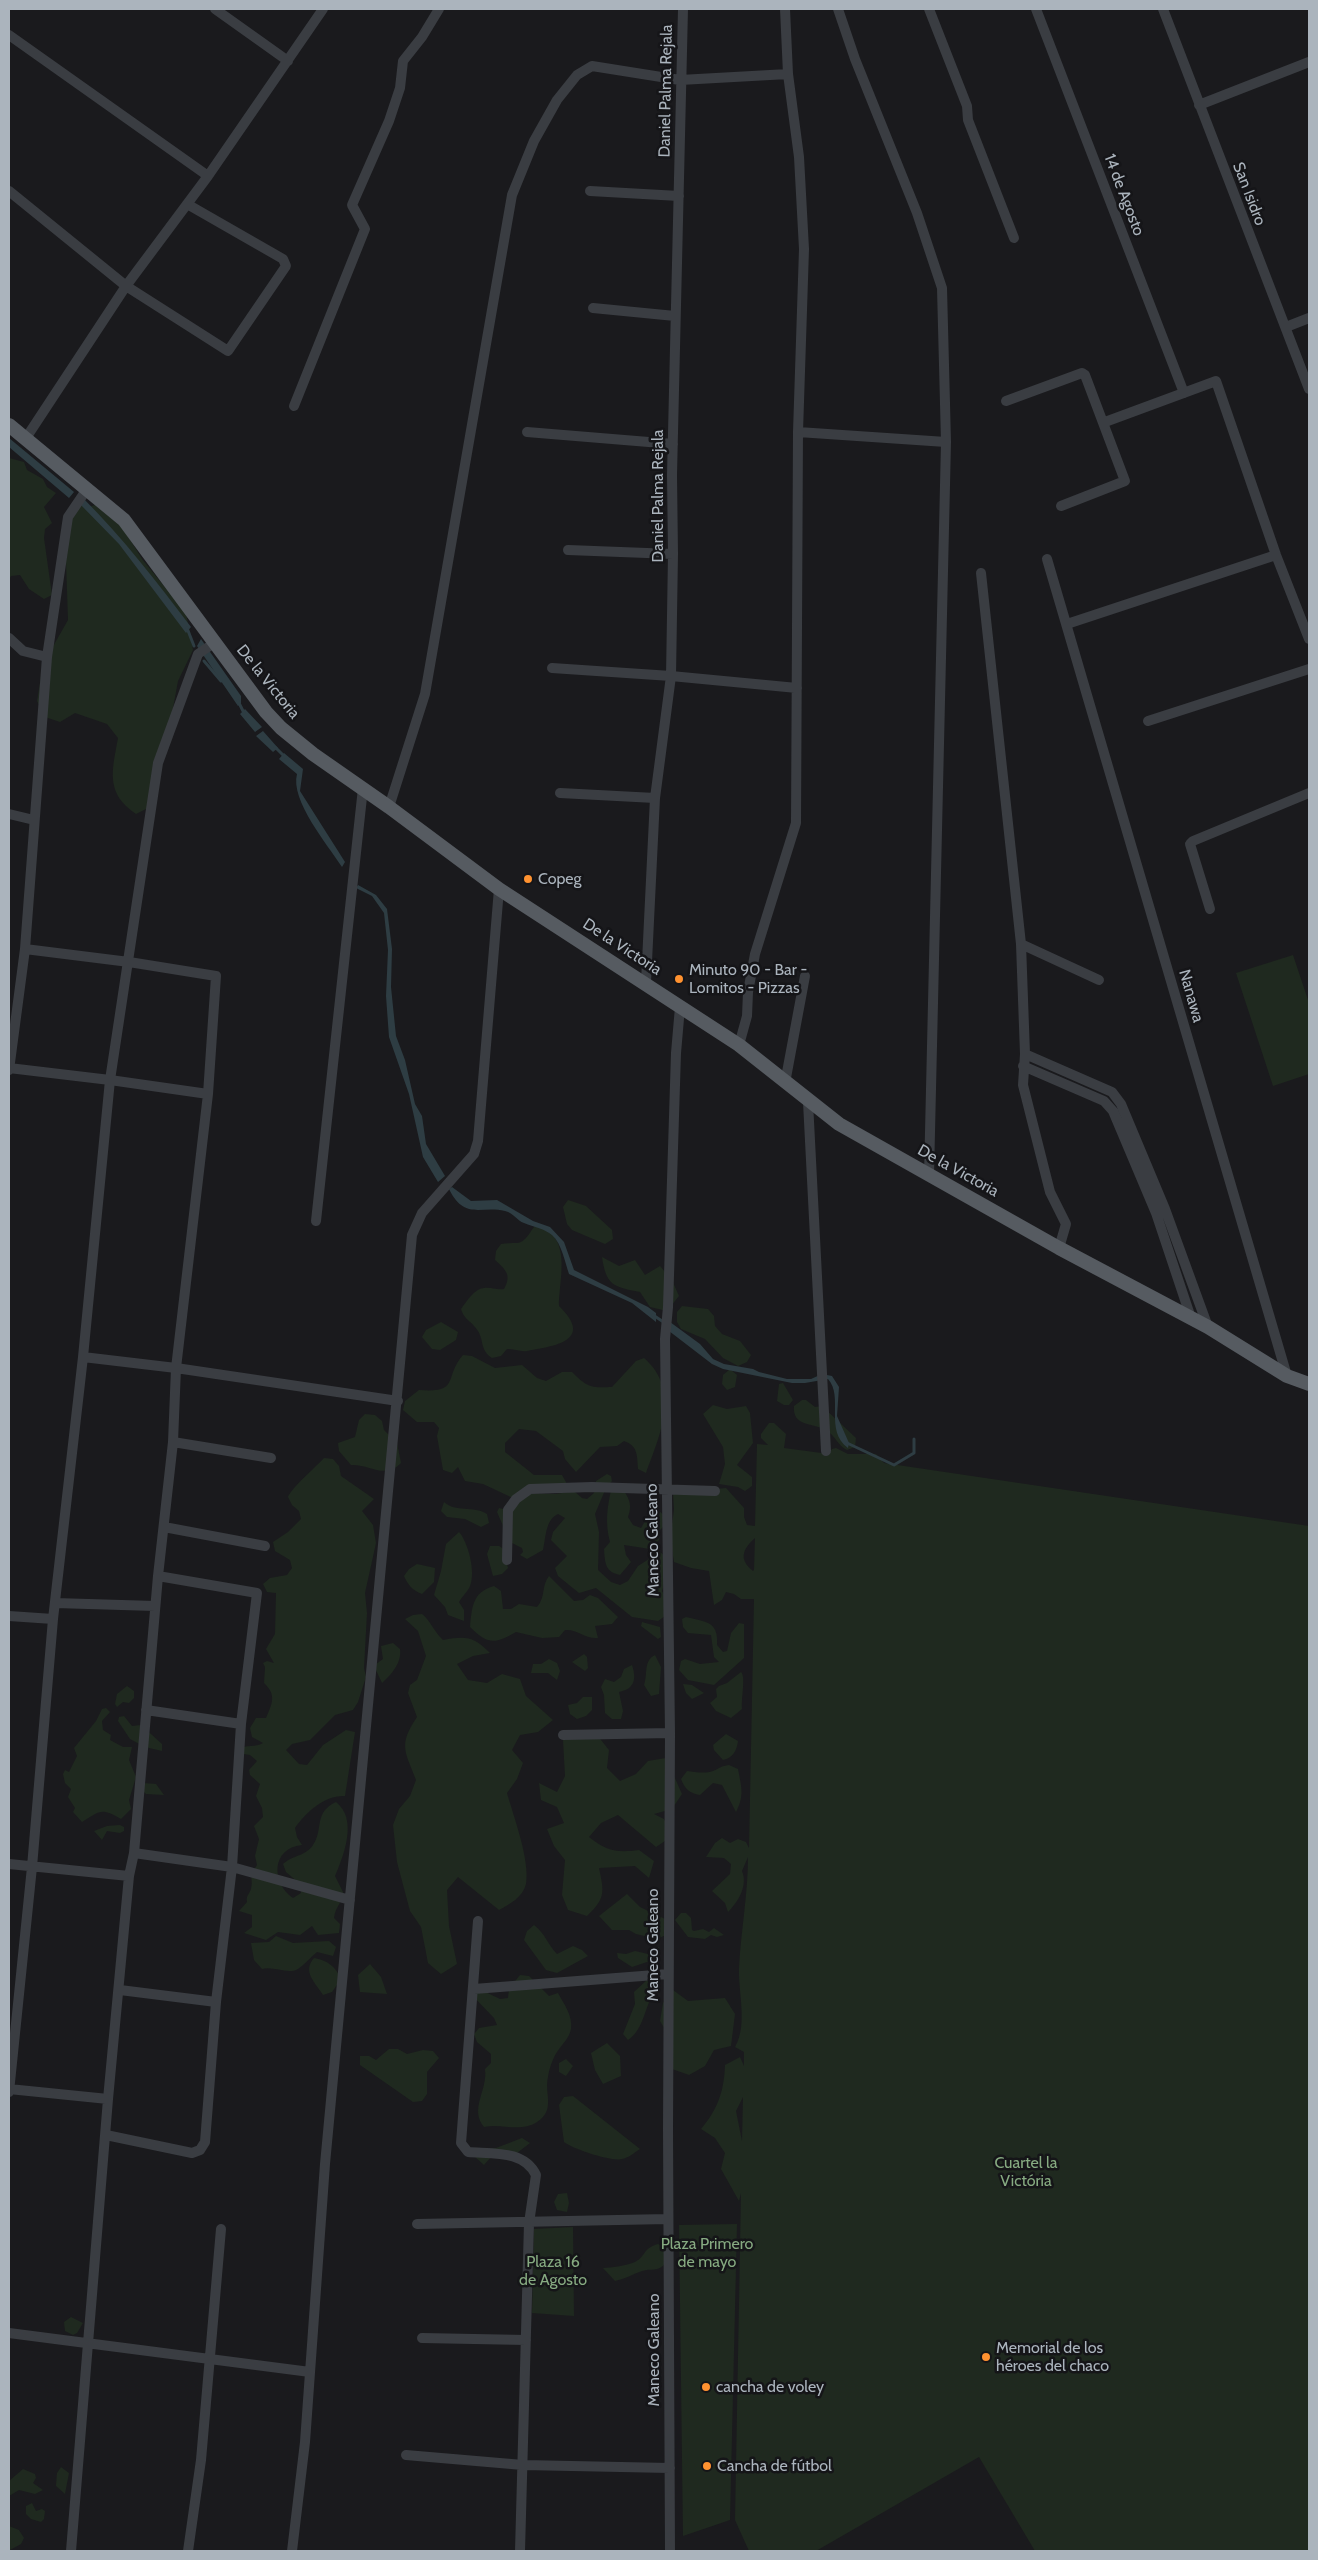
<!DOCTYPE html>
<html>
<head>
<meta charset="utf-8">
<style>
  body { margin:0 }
  #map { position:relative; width:1318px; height:2560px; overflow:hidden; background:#1a1a1d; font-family:Cabin,sans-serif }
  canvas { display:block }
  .frame { position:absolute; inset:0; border:10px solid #abb4bd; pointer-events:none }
</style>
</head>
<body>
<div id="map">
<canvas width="1318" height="2560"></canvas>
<div class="frame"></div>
</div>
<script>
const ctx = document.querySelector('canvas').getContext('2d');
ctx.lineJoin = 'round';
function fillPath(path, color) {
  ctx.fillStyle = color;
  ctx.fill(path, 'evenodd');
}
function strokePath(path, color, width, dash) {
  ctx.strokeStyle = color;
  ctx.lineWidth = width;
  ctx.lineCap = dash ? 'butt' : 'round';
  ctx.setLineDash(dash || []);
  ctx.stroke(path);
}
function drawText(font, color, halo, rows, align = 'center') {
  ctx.font = font + ' Cabin,sans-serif';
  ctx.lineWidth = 5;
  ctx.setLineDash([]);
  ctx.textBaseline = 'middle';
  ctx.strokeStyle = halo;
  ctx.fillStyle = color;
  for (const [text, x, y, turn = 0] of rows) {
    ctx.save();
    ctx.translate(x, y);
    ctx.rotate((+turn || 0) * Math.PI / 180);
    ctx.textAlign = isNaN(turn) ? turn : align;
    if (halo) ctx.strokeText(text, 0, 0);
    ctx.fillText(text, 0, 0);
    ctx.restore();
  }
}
const green = new Path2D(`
  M9,458L24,462L27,470L43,479L47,487L56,493L44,507L52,523L45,529L44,538L52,595L44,599L29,589L20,575L11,576L9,580Z
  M75,503L88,507L95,505L123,528L142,559L186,613L193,650L178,681L158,789L152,806L136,814C105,793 112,771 118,738L107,724L75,713L60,722L45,717L37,701L43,664L68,620L65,532Z
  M1293,955L1309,1003V1074L1273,1086L1236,973Z
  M568,1200L586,1206L612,1230L613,1239L605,1244L572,1230L567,1224L563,1207Z
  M537,1224C573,1238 559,1278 559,1306C595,1341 554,1346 527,1351C521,1352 514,1349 507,1349L501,1356L492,1358C480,1350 484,1341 478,1331C472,1321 464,1320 461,1309C467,1301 474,1289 484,1288C491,1287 496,1290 504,1289C512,1275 506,1270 495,1260L496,1251L501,1244C507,1243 511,1243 517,1243C527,1242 530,1230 537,1224Z
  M602,1257L619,1266L635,1260L645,1275L660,1266L672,1280L679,1296L667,1311L650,1307L640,1292C613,1287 606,1285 602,1257Z
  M682,1306L708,1309L714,1316L715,1326L722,1334L740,1341L751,1355L747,1362L738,1366L723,1358L705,1339L681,1329L677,1322V1312Z
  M441,1322L458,1332L456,1340L440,1350L432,1349L422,1337L426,1330Z
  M463,1355L472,1356L495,1368L522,1365L537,1378L546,1381L562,1372H572C587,1387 590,1388 612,1387L636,1361L644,1358C681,1390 660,1435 646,1473L638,1469C637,1455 638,1446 624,1441L617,1446L600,1447L576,1472L565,1459L563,1451L536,1431L519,1429L505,1443V1452L534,1475H562L567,1484C562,1485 555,1489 551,1489C527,1487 535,1477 515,1499L483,1484L465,1481L458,1467L452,1473L443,1470L437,1436L439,1428L434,1422H417L403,1410L405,1401L419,1390C461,1393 443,1378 463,1355Z
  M730,1369L737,1375L735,1387L727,1390L722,1384L723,1375Z
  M783,1383L793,1400L789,1405H784L777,1401L779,1384Z
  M802,1400H806L815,1407L822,1406L856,1438L855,1447L847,1450C838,1446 835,1435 826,1430C814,1423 792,1427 794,1406Z
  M713,1405L727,1409L746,1406L750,1413L753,1443L737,1465L752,1477V1486L745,1491L738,1487L719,1484L725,1464L723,1447L703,1414Z
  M365,1414L375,1415L382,1421L384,1430L397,1443L401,1463C385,1480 370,1464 351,1465L339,1451L338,1443L355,1437L359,1420Z
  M769,1423H774L786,1434L784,1448L829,1454L832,1449L836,1448L848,1454H876L884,1463L1309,1526V2551H1035L979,2457L816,2551H749L735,2520L741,2193L739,2201L721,2169L725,2153L715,2138L701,2129C718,2109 724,2091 725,2065L740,2057L744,2066V2052L735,2047C748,2025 738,1992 739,1968C741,1930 748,1894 748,1857L742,1871C748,1885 739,1901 728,1912L725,1903L712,1891L730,1874L731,1864L724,1858L706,1857L715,1843L722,1838L730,1843L738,1839L746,1842L749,1848L754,1599H741L734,1594L726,1592L722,1600L714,1605L709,1571L691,1568L674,1562L670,1537L674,1510L673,1493L726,1488L744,1508V1517L747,1525L755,1526L757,1444L768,1445L761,1438V1434ZM755,1538L754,1570L753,1571C738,1559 743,1549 755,1538ZM743,2097L742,2141L736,2111Z
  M324,1458L333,1459L339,1466L341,1476L374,1499L362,1511L373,1525L376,1543L365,1593L367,1613L364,1668L366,1677L358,1702L353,1710L335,1715L310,1740L292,1744L286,1750L299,1764L307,1765L323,1745L346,1730L355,1732L345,1796C325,1795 306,1812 295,1828L297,1837L302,1845C271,1848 271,1883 293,1898L301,1893L300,1884L286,1872L283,1864C293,1855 306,1856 313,1845C324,1829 313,1813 336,1802C358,1819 344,1855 335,1876L344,1894C341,1903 335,1908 334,1918L340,1924L339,1933L318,1935L312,1926L300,1935L278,1932L266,1940L244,1933L252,1927V1915L239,1911L247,1902C246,1895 249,1895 251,1889C254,1876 247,1880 257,1865L255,1856L259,1839L254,1826L263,1817L262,1808L256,1796L260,1784L250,1775L249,1770L257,1761L250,1755L238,1753V1749C247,1744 255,1748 263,1743L252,1737L250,1728L256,1718H266C272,1704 277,1695 264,1683L265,1667L263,1663L267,1661L274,1663L266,1649L275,1634L276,1593L267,1592L263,1584L270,1578L287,1575L292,1568L290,1560L275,1551L273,1542L288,1532L301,1519L299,1511L292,1505L288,1497C292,1487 314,1469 324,1458Z
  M607,1474L611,1476L612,1481L606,1488L595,1514L599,1532L598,1570L611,1582L620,1585L628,1581L638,1566L660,1552C675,1563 667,1577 662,1591L667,1599L665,1616L658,1621L632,1617L596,1588L579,1593L558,1576L555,1568L567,1556L551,1540L553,1532L565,1518L558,1514C545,1520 546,1538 543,1550L527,1559L520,1555L523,1552L522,1548L510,1542L497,1512L499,1508L503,1509L524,1493L556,1494L574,1491L582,1498L587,1499L594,1493L596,1481Z
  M611,1490L624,1491C630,1500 632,1506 628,1517L633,1525L641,1528L650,1513L658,1510L665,1516L666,1524L660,1530L659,1540L650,1549L624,1545L626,1555L631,1562L620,1575C605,1572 605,1563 604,1549L610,1542C605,1523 607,1509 611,1490Z
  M444,1502C456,1513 473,1505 487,1514L489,1523L481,1527L465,1519L447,1517L441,1511Z
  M459,1532C468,1542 476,1572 470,1586C468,1591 462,1597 459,1602L464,1610V1621L448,1615L445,1607L434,1595L441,1571L446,1544Z
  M490,1546H499L507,1551L506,1560L508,1568L502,1574L493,1576L487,1554Z
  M417,1564L435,1568L434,1582L422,1594C412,1590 408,1585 404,1576L409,1569Z
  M549,1576L574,1601L583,1600L590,1595L598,1598L618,1617L612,1624L595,1626L598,1638C584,1639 578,1629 565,1630L559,1637L542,1638L516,1632C495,1644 488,1645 470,1627C472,1608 472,1592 494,1586L501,1591L503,1609H511L519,1604L537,1607C546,1597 541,1586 549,1576Z
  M422,1614C431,1621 434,1632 443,1640C466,1636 473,1636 490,1653L473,1656L457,1664L468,1680L487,1683L502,1674L520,1679L526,1696L553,1720L538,1732L520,1735L512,1750L523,1763L517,1779L507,1793C514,1818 530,1860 526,1884C523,1897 510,1904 499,1910L458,1877L447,1890L449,1926L457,1964L441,1974L428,1963L421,1927L410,1911L397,1862L393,1825L399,1809L410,1796L416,1780C405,1751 398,1745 417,1717L408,1693L410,1685L417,1680L426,1656L418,1631L405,1619L413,1615Z
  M686,1617C704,1622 719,1620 717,1645L723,1652L727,1651L731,1633L739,1623L744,1624V1658L714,1685L688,1680L679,1670L681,1661L685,1659L700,1664L719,1662L714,1657L711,1635L688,1633L683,1627L682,1619Z
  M642,1622L660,1627L661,1637L658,1639L641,1626Z
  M393,1643L400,1649C402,1663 391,1675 382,1683L375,1668L376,1664L383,1659L381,1646Z
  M584,1654L587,1657L588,1668L585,1671L572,1662Z
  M655,1655L661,1667L659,1694L651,1696L644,1685C648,1674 643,1661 655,1655Z
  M549,1659L557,1663L560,1671L557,1680L548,1673H531L533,1664H541Z
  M632,1665C637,1680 634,1689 619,1692L623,1711L621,1719H612L605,1713L604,1695L601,1687L605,1679L614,1682L621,1677L624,1669Z
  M741,1672C746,1677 741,1698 742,1709L731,1718L716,1711L710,1703L717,1697L716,1689L719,1686L727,1683Z
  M683,1684L692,1685L704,1693L692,1699L686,1693Z
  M127,1686L134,1691V1698L129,1703L123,1702L117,1707L115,1704L117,1694Z
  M583,1697H592V1710L586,1716L577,1719L570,1714L568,1705L577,1703Z
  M106,1708L110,1712L102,1721L103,1730L111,1735L110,1740L123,1747H132L129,1760L136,1777L129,1800L131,1809L121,1819C101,1807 100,1811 82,1822L73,1812L75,1808L68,1797L71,1789L65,1783L63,1774L65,1770L69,1772L77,1756L74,1748L96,1721L102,1709Z
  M124,1716L132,1726L141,1725L162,1744V1751L145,1747L130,1739L118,1721L119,1717Z
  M726,1734L738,1741C737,1750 733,1758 723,1760L714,1750L713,1745Z
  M579,1735H597L609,1750L607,1768L620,1781L636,1774L648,1761L666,1758L682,1794L672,1809L654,1814L664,1819L671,1837L656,1847L618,1815L601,1823L589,1837C606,1851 617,1853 639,1850L654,1861L649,1878L635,1866L599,1868C604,1892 606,1898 587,1916L568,1910L562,1895L565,1860L554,1846L547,1829L564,1823L557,1807L541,1800L539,1783L557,1792L565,1776L563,1740Z
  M729,1765L738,1769C741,1786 745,1795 736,1812L722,1785L713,1783L700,1795C689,1793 685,1789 681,1779L687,1771C695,1772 705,1774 713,1771C720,1768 721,1766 729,1765Z
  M143,1783L156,1784L164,1795L146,1794L143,1791Z
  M120,1825L124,1827V1831L120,1833L107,1831L102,1840L94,1831L107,1826Z
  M627,1894L640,1907L665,1919L666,1935L657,1939L636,1934L629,1930H612L599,1916Z
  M681,1913H686L691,1918L692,1930L694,1931L703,1929L709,1932L714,1928L724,1935L717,1937L711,1935L705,1939L688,1937L675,1920Z
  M534,1925C545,1933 548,1945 557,1954L573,1946L582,1950L588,1956L557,1973L546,1970L524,1940L527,1931Z
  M276,1936L293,1943L329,1941L336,1947L333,1956L317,1952C311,1957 305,1964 298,1969C288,1975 274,1966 262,1969L254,1960L251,1943L269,1942Z
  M654,1947H659L660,1952L650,1961L632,1967L618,1958L617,1953L626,1954L635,1951L648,1954Z
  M314,1958C327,1960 336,1967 341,1979L332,1992L323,1995C315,1982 302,1972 314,1958Z
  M370,1964L381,1977L387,1994L360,1992L358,1975Z
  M520,1975L529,1976L549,1996L558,1993C564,2004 573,2016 571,2029C569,2039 562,2044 557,2052C553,2058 549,2069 548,2077C544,2094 556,2110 537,2122C520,2133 502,2123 484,2127C469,2109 488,2090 485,2069L491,2063V2054L477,2042L474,2034L479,2028L497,2025L494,2018L468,1991L475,1987L500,1999L508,1998L509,1989Z
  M648,1979L655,1990C645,2005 644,2030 628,2040L623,2034L635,2004L634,1992Z
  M673,1990L688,2001L725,1998L735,2014L731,2046L714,2050L705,2066L689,2075L672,2069L669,2036L660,2021L663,2003Z
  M607,2043L620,2056L621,2076L603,2084L595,2070L591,2053Z
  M389,2049H398L407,2054L423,2050L433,2051L439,2058L427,2072V2094L422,2101L413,2102L360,2065V2056H369L376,2060Z
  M566,2059L573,2066L566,2076L559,2072V2063Z
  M573,2096L640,2149C634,2153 628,2158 622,2159C612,2162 573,2149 564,2142L559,2105L564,2097Z
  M522,2138L530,2143L517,2153L491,2157L484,2165L475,2157L479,2149L496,2148Z
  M567,2193L569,2203L567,2212L557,2210L554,2202L558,2194Z
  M737,2224L730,2520L683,2536L679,2225Z
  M573,2227L574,2316L532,2313L534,2229Z
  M658,2244L666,2248L664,2265C656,2272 651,2268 642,2271C633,2274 625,2279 615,2281L603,2268C610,2268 629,2265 635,2262C646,2256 643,2248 658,2244Z
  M71,2317L83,2323L77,2333L73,2335L65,2331L64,2322Z
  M61,2467L69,2473L65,2494L56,2486L57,2473Z
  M23,2469L35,2474L36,2478L33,2483L43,2490L35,2494L19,2490L9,2496V2481Z
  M32,2503L36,2511L42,2509L45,2511L44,2519L41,2522L31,2519L26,2514V2506Z
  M9,2526L19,2530L24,2538L21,2544L10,2550Z`);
const water = new Path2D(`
  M9,438L74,492L69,498L9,447Z
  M83,498C123,538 157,582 191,627L186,633L119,544L79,503Z
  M201,639L241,696V703L238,706L197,646Z
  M245,709L262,727L255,732L240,714Z
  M263,731L278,748L273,752L256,736Z
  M284,753L303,769L300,791L345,862L342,867C327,844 290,800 297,774L279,759Z
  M358,885L376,895L387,909L392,949L391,987L396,1036L405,1060L415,1104L422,1116L426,1144L445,1176L438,1182L423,1157L409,1094L389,1037L386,996L388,950L384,913L372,896L356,888Z
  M452,1187L471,1201L497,1200L533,1221L550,1227L564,1242L574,1270L648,1307L656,1313V1322L632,1303L569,1274C565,1263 562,1244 552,1235C545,1229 534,1227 524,1223C517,1221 514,1213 505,1211C481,1205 465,1221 449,1189Z
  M670,1322L700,1344L713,1359L724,1364L753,1369L759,1372L787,1379H811L822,1374L832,1376L839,1387L837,1416L849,1443L848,1448C824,1431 844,1396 828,1379L805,1383H792L723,1369L712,1364L669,1331Z`);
const stream = new Path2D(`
  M187,628L194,646
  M204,661L221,681
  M238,701L244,713
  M275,747L285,757
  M653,1315L665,1323
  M847,1443L894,1465L914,1453V1439`);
const minor = new Path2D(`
  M215,9L288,61
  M929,9L967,106L968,120L1014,238
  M1036,9L1184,393
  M1163,9L1309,389
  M9,35L208,176
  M1199,105L1309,62
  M9,191L126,286L228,351L286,266L283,259L187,204
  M590,191L679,196
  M593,308L675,316
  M1286,327L1309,318
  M1006,401L1082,373L1085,375L1125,481L1061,506
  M294,406L365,229L352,205L389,121L400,88L403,61L422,37L439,9
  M1105,422L1216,381L1276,555L1309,639
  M527,432L673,444
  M798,432L946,442L942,288L917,213L855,59L838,9
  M26,438L126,286L208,176L323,9
  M568,550L673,554
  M1047,559L1287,1376
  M981,573L1021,944L1025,1054L1023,1085L1050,1192L1066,1224L1059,1248
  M1067,624L1276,555
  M9,638L23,651L47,657L68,517L87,489
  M552,668L671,676L797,688
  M1148,721L1309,669
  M560,793L655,798
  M389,807L425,694L512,195L534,141L557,100L577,75L592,66L680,80L788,74
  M9,814L34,820
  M1210,909L1190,844L1193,841L1309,793
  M1021,944L1099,980
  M25,949L129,962L216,976L208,1094L176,1368L173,1442L158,1576L134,1853L129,1876L108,2099L71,2551
  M646,982L655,798L671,676L673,554L672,475L683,9
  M739,1045L747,1016L748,992L755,954L796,823L798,432L804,249L799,157L788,74L785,9
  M1025,1054L1112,1092L1121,1104L1165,1209L1208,1327
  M1023,1066L1104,1101L1113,1111L1156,1213L1191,1318
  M9,1068L110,1080L208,1094
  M9,1070L25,949L47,657
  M785,1083L805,976
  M808,1102L826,1451
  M929,1175L946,442
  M316,1221L363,788
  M83,1357L176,1368L398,1401
  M173,1442L271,1458
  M164,1527L265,1546
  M507,1560L508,1510L516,1499L530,1489L592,1487L715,1491
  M55,1603L155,1606
  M9,1616L53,1619
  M146,1710L241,1724
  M563,1735L670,1733
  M134,1853L232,1867L350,1900
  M9,1864L129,1876
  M478,1921L461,2143L468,2152C493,2154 524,2150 536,2175L529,2223L520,2551
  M474,1989L668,1974
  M120,1990L216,2002
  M9,2089L108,2099
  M9,2092L32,1867L53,1619L83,1357L110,1080L158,763L198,654L214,643
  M106,2135L192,2153L200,2150L205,2142L216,2002L232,1867L241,1724L257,1593L158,1576
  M417,2224L668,2219
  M9,2333L310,2372
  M422,2338L526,2340
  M406,2455L523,2465L670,2468
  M188,2551L201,2460L221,2229
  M292,2551L305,2442L325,2164L412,1235L422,1213L474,1154L478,1141L499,889
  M670,2551L668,2128L670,1733L665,1339L668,1307L676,1053L680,1007`);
const major = new Path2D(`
  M9,425L124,520L266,712L281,728L313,754L389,807L499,889L739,1045L839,1124L1059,1248L1208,1327L1287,1376L1309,1384`);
const markers = [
  [528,879,5,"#ff9230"],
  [679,979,5,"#ff9230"],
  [986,2357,5,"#ff9230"],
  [706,2387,5,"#ff9230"],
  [707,2466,5,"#ff9230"]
];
const streetNames = [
  ["Daniel Palma Rejala",666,91,-89],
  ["San Isidro",1249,194,69],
  ["14 de Agosto",1124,195,69],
  ["Daniel Palma Rejala",658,496,-90],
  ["De la Victoria",268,682,51],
  ["De la Victoria",622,947,33],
  ["Nanawa",1191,996,74],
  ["De la Victoria",958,1171,29],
  ["Maneco Galeano",653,1540,-91],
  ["Maneco Galeano",653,1945,-90],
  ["Maneco Galeano",654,2350,-90]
];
const poiNames = [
  ["Copeg",538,879],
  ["Minuto 90 - Bar -",689,970],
  ["Lomitos - Pizzas",689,988],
  ["Memorial de los",996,2348],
  ["héroes del chaco",996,2366],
  ["cancha de voley",716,2387],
  ["Cancha de fútbol",717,2466]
];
const parkNames = [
  ["Cuartel la",1026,2163],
  ["Victória",1026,2181],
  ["Plaza Primero",707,2244],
  ["de mayo",707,2262],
  ["Plaza 16",553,2262],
  ["de Agosto",553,2280]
];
fillPath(green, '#1f291f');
fillPath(water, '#2e3d43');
strokePath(stream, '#2e3d43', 3);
strokePath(minor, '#3a3d42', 10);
strokePath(major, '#565b61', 14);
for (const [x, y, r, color] of markers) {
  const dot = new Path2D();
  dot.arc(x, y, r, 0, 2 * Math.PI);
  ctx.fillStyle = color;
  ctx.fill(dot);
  strokePath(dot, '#151518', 2);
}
drawText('16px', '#abb4bd', '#151518', streetNames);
drawText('16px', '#abb4bd', '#151518', poiNames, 'left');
drawText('16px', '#86aa81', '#151518', parkNames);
</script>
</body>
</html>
